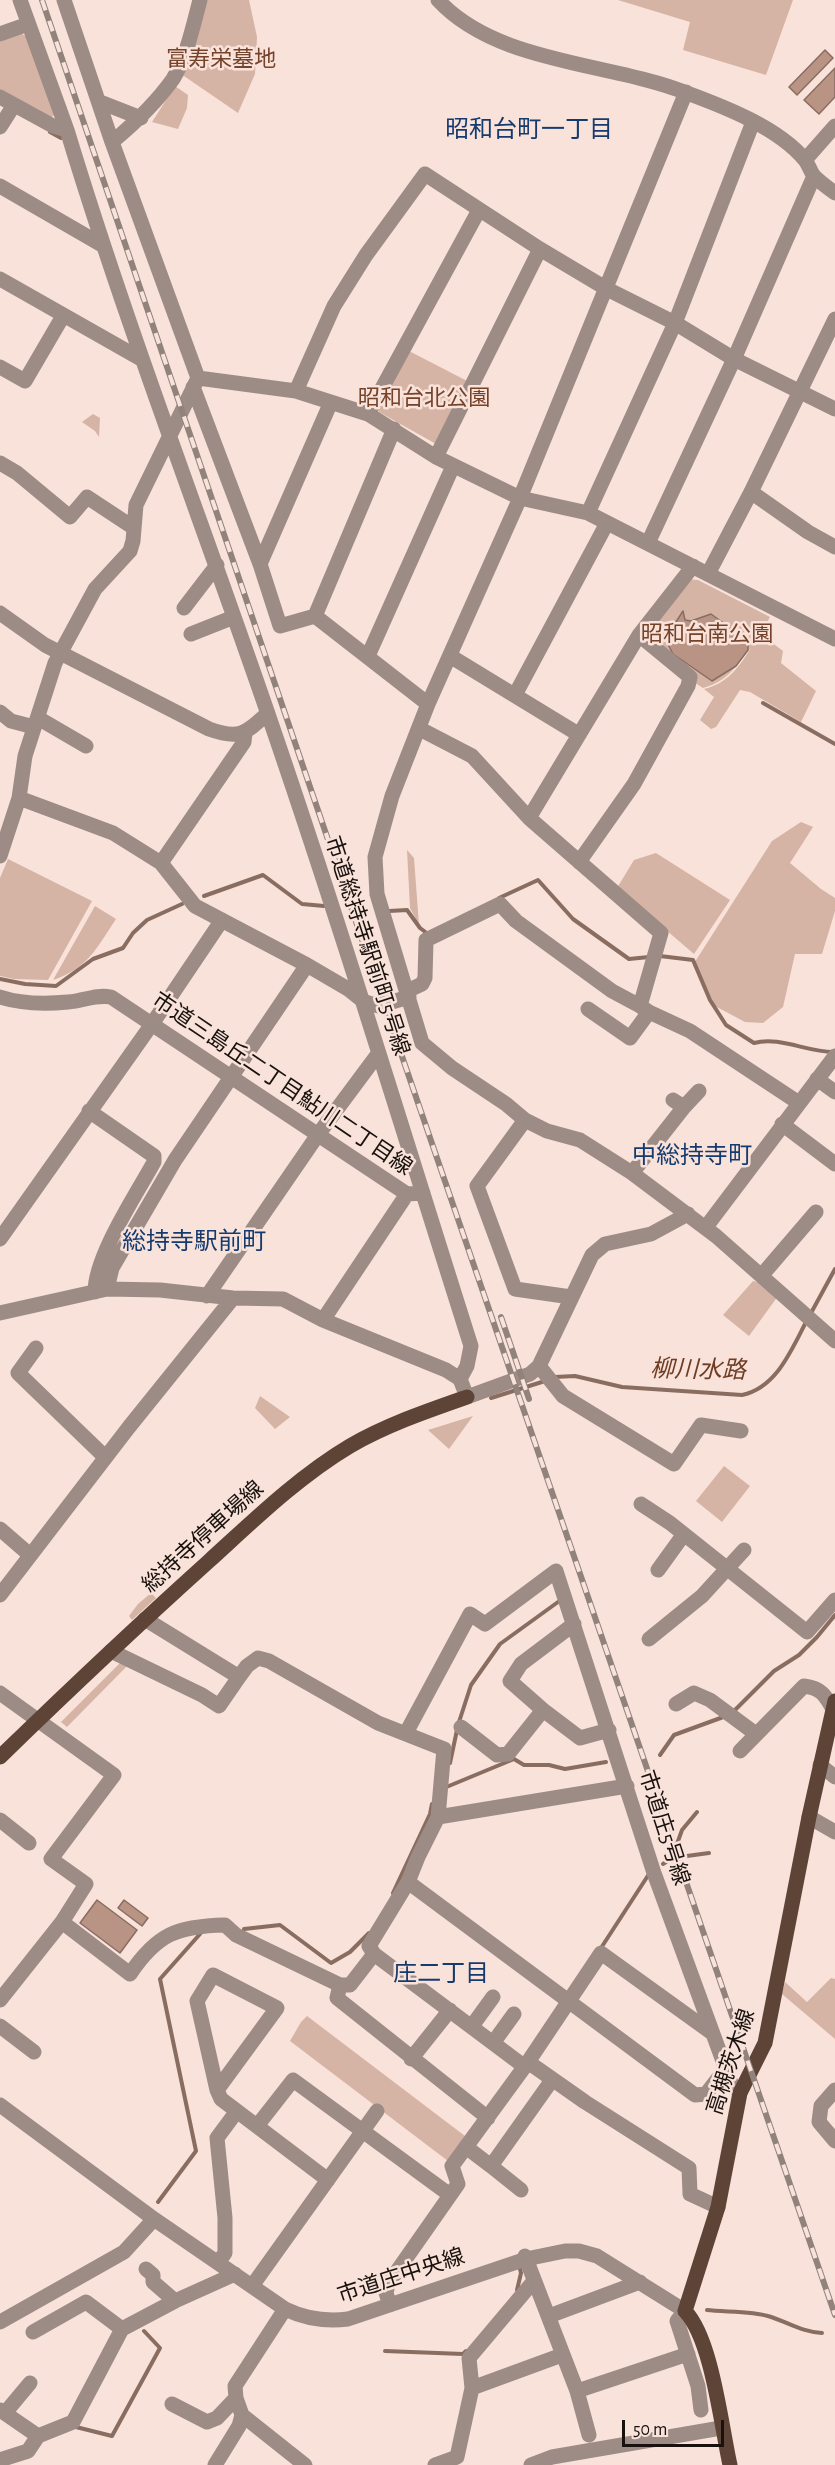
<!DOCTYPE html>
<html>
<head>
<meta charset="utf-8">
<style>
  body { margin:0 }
  #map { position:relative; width:835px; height:2465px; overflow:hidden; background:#f8e2d9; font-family:"Alegreya Sans",sans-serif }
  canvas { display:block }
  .scale { position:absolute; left:622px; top:2420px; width:102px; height:27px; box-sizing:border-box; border:3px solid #18110e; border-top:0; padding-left:8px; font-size:18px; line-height:21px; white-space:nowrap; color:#18110e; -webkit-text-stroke:4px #f8e2d9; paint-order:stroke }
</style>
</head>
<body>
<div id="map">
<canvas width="835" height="2465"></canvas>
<div class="scale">50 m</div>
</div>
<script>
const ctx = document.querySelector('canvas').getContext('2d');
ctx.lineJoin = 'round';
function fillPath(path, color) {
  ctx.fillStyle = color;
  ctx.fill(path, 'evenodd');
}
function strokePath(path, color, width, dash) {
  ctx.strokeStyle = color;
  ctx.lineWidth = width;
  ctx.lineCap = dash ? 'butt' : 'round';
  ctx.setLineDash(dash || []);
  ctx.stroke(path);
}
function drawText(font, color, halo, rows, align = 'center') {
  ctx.font = font + ' "Alegreya Sans","Noto Sans JP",sans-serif';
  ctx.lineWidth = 5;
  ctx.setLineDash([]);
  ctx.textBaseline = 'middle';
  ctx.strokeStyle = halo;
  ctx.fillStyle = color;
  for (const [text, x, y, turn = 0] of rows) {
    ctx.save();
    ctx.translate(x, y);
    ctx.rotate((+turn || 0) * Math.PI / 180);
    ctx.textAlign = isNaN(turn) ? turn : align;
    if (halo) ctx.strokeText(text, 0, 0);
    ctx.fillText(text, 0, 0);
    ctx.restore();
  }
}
const green = new Path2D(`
  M202,0H249L257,37L255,74L238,113L181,74Z
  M618,0H793L766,75L683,50L690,22Z
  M20,33L26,36L54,115L49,120L0,91V39Z
  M175,86L188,95L187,108L178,129L152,122Z
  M409,351L471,383L436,444L379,412L378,407Z
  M93,414L100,418L99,437L95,431L82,422Z
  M687,579L698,580L770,617L759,637L767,639L783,651L781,663L816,691L801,722L750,692L740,690L716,727L711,729L700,720L714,697L704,689C727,684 739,667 751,648C735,666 729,681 703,688L692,681L645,632Z
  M801,822L813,827L790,863L821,889L835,898V911L822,954H795L783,1007L763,1023L745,1022L715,1006L693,965L772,841Z
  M407,850L414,858L419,925L410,908Z
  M656,853L730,900L694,954L617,888L634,860Z
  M8,859L92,901L48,980L14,979L0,976V878Z
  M95,906L116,919C96,949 88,968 53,980Z
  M753,1281L762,1283L778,1296L749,1336L723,1315Z
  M260,1396L290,1417L275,1429L255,1408Z
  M473,1416L449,1449L428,1430Z
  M724,1466L750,1486L722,1522L696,1501Z
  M151,1593L156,1598L132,1620L129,1616L138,1604Z
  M122,1661L129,1664L67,1727L61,1722Z
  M831,1978L835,1979V2039L782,1994L785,1982L807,2002Z
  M307,2016L465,2136L448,2161L290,2041L301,2022Z`);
const water = new Path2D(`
  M825,50L833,58L797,95L789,87Z
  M835,68V97L819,114L804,100Z
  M683,611L685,620L691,621L711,614L748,641V650L736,666L712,681L673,654L665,639Z
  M97,1900L137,1930L120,1953L80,1923Z
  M124,1900L148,1918L142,1926L118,1908Z`);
const stream = new Path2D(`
  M50,132L61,138
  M763,703L835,744
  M204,896L263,875L302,904L324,906
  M499,898L538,880L573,919L629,959L649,957
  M389,911L407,910L420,928L428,934
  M660,956L693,960L710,1000L726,1025L754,1043C779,1036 807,1052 833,1052
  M0,979L25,984L56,986L93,959L123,948L133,933L147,920L182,904
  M811,1313L835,1269
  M555,1377L575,1376L622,1387L742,1395C776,1388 791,1351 806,1322
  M491,1398L545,1381
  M733,1712L774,1671L799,1655L817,1637L835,1615
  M459,1722L471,1685L500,1644L558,1602
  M660,1755L674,1735L726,1716
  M450,1763L457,1730
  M444,1788L514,1759L524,1765H549L565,1769L606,1762
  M672,1858L709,1853
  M663,1864L672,1858L682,1830L697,1812
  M393,1893L430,1814L432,1804
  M244,1929L280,1925L331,1963L350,1952L369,1933
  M601,1948L649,1874
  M158,2202L196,2151L160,1979L200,1934
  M517,2290L521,2273L519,2265
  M707,2310C724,2312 753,2311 768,2316C788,2322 801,2332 822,2333
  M385,2351L463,2354L466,2351
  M76,2427L112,2436L160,2348L144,2331`);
const minor = new Path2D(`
  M20,0L67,130
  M438,0C497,64 609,62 687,93C725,107 779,128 805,160C809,165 810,171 814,176C820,182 828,188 835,193
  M0,34L28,24
  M686,92L520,498L428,704L392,796L375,857L377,894L422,1043L452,1068L506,1104L525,1120L547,1131L580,1140L632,1173L716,1236L835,1341
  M0,97L53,126L67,130C127,328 201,519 268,714C340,923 404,1135 471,1346L467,1366L460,1379
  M100,102L141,118
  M0,127L14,105
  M112,142C135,123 156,103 173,79C187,56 193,26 200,0
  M805,160L835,126
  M0,186L102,245
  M0,279L141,359
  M0,367L25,381L63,316
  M198,378L296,391L368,414L436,457L520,498L588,513L835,639
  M193,387L260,564L280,626L315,616
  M296,391L334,306L366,255L425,174L540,249L607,289L675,323L734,359L835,409
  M368,414L479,210
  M394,429L315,616L428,704
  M436,457L540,249
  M0,463L17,473L70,517L87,497L134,528
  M751,492L808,532L835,547
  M588,513L675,323L753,122
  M648,543L734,359L814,176
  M260,564L331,402
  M708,574L751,492L835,319
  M184,608L217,565
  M0,613L45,645L209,729C239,740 245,734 268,713
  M191,634L234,617
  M368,656L453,466
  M450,656L578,734
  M515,695L607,523
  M0,712L11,721L34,727
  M38,718L86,746
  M420,729L472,756L529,818L639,635L693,566
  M19,798L113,833L161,863L195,906L307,965L348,989L363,1001L378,1006L409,997
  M529,818L661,933L640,1006L649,1012L630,1038L588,1009
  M0,856L19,798L25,756L55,663L95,589L130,551L133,541L136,505L198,378L112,142L64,0
  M579,862L634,784L688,686L690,677L639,635
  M161,863L244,742L245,733
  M407,991L422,984L425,978L426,940L500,904L516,921L612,991L640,1006
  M0,997C21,1004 46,1004 68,1002C84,1001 95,994 111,997L407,1194L423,1193
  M649,1012L690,1031L799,1103
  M817,1079L835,1092
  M684,1107L699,1091
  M89,1111L154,1156V1162C136,1195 95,1256 95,1292
  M525,1120L477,1186L515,1289L571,1297
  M782,1124L835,1164
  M632,1173L684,1107L673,1100
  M706,1227L835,1056
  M0,1239L152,1024L222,920
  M762,1275L816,1212
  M107,1289L112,1268L175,1160L307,965
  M207,1296L317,1136L378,1054
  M0,1313L107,1289L160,1290L233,1298L283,1299L323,1320L446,1370L460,1379L467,1397L530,1374L539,1366L592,1255L605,1244L651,1234L688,1214
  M323,1320L407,1194
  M36,1348L18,1373L105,1457
  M539,1366L563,1396L674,1464L701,1425L741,1431
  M641,1504L670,1523L807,1632L835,1600
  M0,1529L30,1555
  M658,1570L684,1534
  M0,1595L129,1427L233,1298
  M145,1619L239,1677L247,1666L258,1658L269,1661L378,1723L444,1749L438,1817L418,1857L408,1882L369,1946L374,1954L525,2067
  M649,1639L702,1596L744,1550
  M111,1651L202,1695L219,1706L239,1677
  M0,1693L114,1775L51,1859L86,1884L62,1922L0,2000
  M676,1704L694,1693L710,1700L756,1734
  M543,1710L510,1681L521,1664L574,1624
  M461,1727L497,1755L508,1754L543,1710L580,1738L609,1730
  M406,1733L470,1614L485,1624L556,1571L654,1873L731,2083L740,2093
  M740,1751L804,1686C821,1688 825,1695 833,1709
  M820,1765L835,1777
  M438,1817L627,1786
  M809,1817L835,1832
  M0,1820L29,1843
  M408,1882L695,2095L706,2094L726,2068
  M62,1922L130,1974C157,1934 177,1926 225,1925L236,1935L340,1985H350L374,1954
  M340,1985L337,1998L488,2118
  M0,2026L34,2052
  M472,2026L493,1997
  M493,2043L514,2014
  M411,2059L450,2010
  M528,2062L585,2102L689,2168L690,2194L718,2207
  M217,2090L277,2008L213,1975L197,2001L217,2090L221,2099L328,2180
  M835,2090L821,2106L819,2122L835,2141
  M0,2105L154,2219L285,2309C306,2319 325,2322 348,2319L526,2259L565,2251H579L597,2256L685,2311L677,2321L698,2386L701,2410
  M257,2126L293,2080L450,2195
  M466,2147L491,2166L552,2080
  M491,2166L521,2190
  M525,2256L577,2391L589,2435
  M218,2263L225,2253V2218L217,2138L237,2111
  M146,2269L153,2275V2282L175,2301
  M533,2282L469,2358L472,2388L562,2355
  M252,2286L377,2111
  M390,2305L386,2293L388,2284L458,2184L452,2166L528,2062L601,1953L712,2033
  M285,2309L235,2386L236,2398L242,2415L305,2465
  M549,2316L640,2282
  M0,2322L124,2252L154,2219
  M33,2332L86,2302L122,2329
  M577,2391L688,2354
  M172,2404L207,2422L217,2418L236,2398
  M0,2410L38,2436
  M5,2413L30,2383
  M0,2460L28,2451L38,2436L73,2422L122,2329L175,2301L235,2274
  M215,2465L239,2426L242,2415
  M435,2465L457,2457L472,2388
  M531,2465L552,2457L721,2428`);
const major = new Path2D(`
  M0,1757C69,1690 138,1625 209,1561C253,1521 298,1477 350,1446C386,1425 427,1411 467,1397
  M730,2465C721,2425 712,2339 685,2311L718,2207L740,2093L765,2043L809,1817L835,1701`);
const rail = new Path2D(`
  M42,0L384,1004L835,2315
  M501,1317L529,1399`);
const parkNames = [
  ["富寿栄墓地",221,59],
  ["昭和台北公園",424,398],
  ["昭和台南公園",707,634]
];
const streetNames = [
  ["市道総持寺駅前町5号線",367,946,72],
  ["市道三島丘二丁目鮎川二丁目線",282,1084,34],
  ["総持寺停車場線",203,1537,-42],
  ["市道庄5号線",664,1828,72],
  ["高槻茨木線",731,2062,-72],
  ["市道庄中央線",401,2276,-18]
];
const neighbourhoodNames = [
  ["昭和台町一丁目",529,130],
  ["中総持寺町",692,1156],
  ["総持寺駅前町",194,1242],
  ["庄二丁目",441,1974]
];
const waterNames = [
  ["柳川水路",698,1370,1]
];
fillPath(green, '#d6b4a5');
fillPath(water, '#b99484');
strokePath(water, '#896d61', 1.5);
strokePath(stream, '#896d61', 4);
strokePath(minor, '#9d8c85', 15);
strokePath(major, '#5e4337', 15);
strokePath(rail, '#91827c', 6);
strokePath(rail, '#f8e2d9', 4, [11]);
drawText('22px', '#75422a', '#f8e2d9', parkNames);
drawText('22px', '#18110e', '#f8e2d9', streetNames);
drawText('24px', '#153a6e', '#f8e2d9', neighbourhoodNames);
drawText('italic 24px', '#6f3c24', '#f8e2d9', waterNames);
</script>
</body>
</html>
